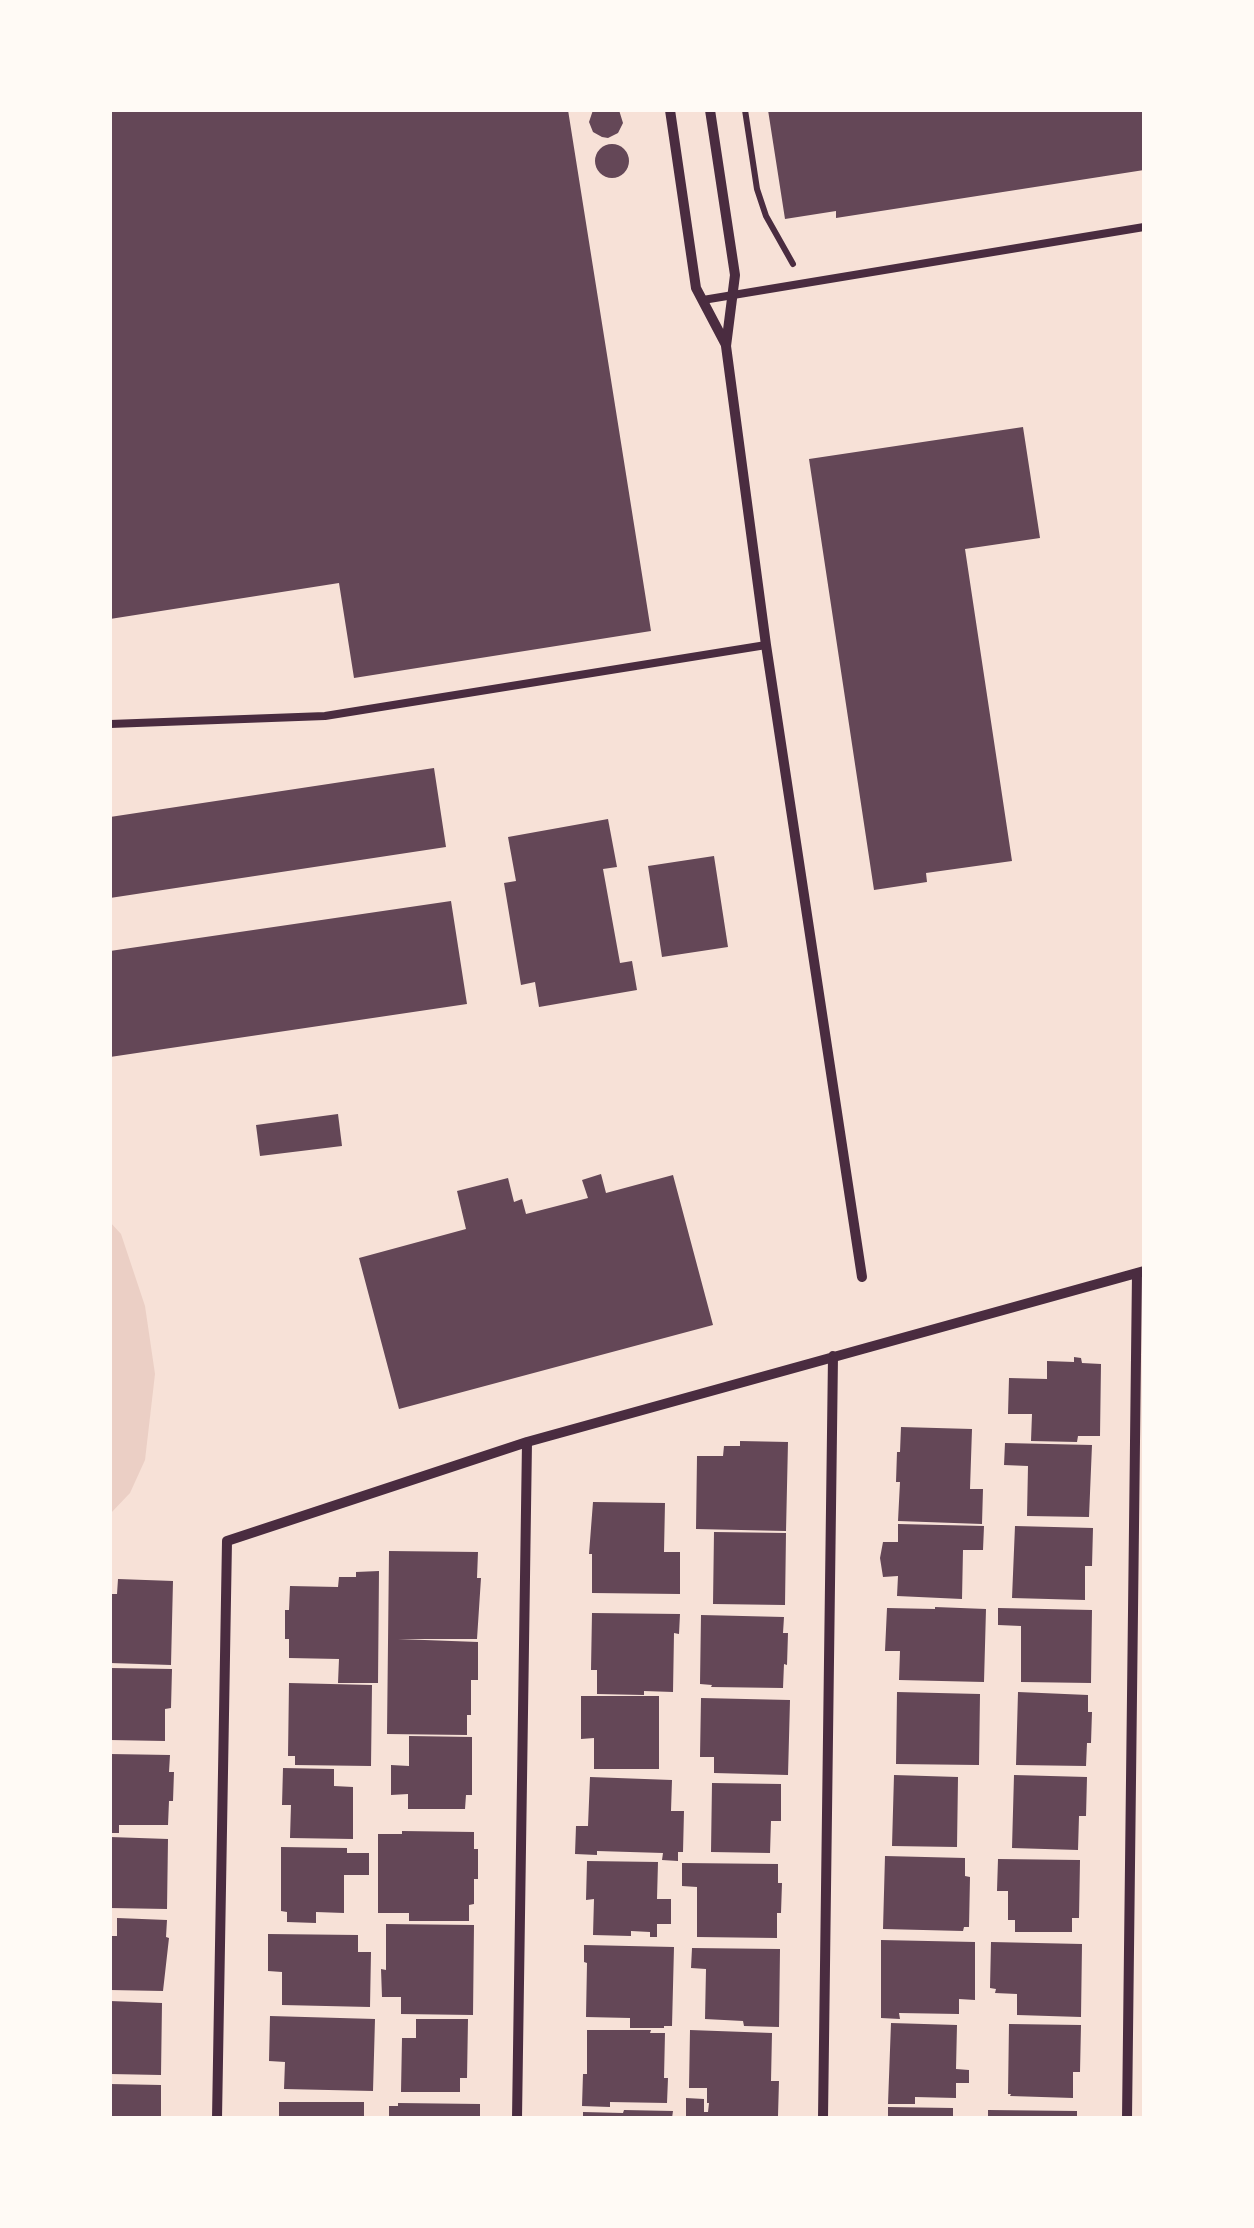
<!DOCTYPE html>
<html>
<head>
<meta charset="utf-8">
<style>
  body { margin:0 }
  #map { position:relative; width:1254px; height:2228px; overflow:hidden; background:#f7e1d7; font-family:Karla,sans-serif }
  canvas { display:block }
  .frame { position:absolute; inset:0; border:112px solid #fffaf5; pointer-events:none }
</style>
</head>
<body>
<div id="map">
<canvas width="1254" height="2228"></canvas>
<div class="frame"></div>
</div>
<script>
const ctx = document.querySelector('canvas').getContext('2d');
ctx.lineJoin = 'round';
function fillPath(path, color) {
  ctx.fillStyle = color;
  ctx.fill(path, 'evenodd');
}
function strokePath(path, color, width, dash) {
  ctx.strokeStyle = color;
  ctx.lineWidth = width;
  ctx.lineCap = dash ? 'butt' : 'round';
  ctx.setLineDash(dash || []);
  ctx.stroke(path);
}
const green = new Path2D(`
  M110,1222L121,1234L145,1306L155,1374L145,1460L130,1493L110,1514Z`);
const building = new Path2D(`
  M110,110H568L651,631L354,678L339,583L110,619Z
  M593,110H619L623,123L618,133L608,138L602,137L593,132L589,122Z
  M768,110H1144V170L836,218V211L785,219Z
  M595 161a17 17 0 1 1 34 0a17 17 0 1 1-34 0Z
  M1023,427L1040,538L965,549L1012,861L926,873L927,882L874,890L809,459Z
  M434,768L446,847L110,898V817Z
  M608,819L617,867L603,869L620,963L632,961L637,990L539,1007L535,982L521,985L504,883L516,881L508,837Z
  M714,856L728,947L662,957L648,866Z
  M451,901L467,1004L110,1057V951Z
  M338,1114L342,1146L260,1156L256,1125Z
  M601,1174L606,1193L673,1175L713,1325L399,1409L359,1258L466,1229L457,1191L508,1178L514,1202L522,1199L526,1214L588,1198L582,1180Z
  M1074,1357L1081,1358L1082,1363L1101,1364L1100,1436H1078L1077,1442L1031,1441L1032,1414H1008L1009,1378L1047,1379V1361L1074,1362Z
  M901,1427L972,1429L970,1489H983L982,1524L898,1521L900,1482H896L897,1452H900Z
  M740,1441L788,1442L786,1531L696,1529L697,1456H723L724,1446H740Z
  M1005,1443L1092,1445L1089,1517L1027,1516L1028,1466L1004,1465Z
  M593,1502L665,1503L664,1552H680V1594L592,1593V1554H589Z
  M898,1524L984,1526L983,1550H963L962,1599L897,1596L898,1576L883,1577L880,1558L883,1542H898Z
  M1015,1526L1093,1528L1092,1566H1085V1600L1012,1598Z
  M714,1532L786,1533L785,1605L713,1604Z
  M389,1551L478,1552L477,1578H481L477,1639H398L478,1642V1680H471V1715H467V1735L387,1734Z
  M379,1571L378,1683H338L339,1659L289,1658V1639H285V1610H289L290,1586L338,1587L339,1577H356V1572Z
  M118,1579L173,1581L171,1665L110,1663V1594H117Z
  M935,1607L986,1609L984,1682L899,1680L900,1651H885L887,1608L935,1609Z
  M998,1608L1092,1610L1091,1683L1021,1682V1626L998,1625Z
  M592,1613L680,1614L679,1634L674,1633L673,1692L644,1691V1695L597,1694V1670H591Z
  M701,1615L784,1617L783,1633H788L787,1665L784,1664L783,1688L711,1687L712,1685L700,1684Z
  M110,1668L172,1669L171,1708L165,1709V1741L110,1740Z
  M289,1683L372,1685L371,1766L295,1765V1756H288Z
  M897,1692L980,1694L979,1765L896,1764Z
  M1018,1692L1088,1695V1712H1092L1091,1743H1087L1086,1766L1016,1765Z
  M581,1696H659V1769H594V1738L581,1739Z
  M701,1698L790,1700L788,1775L714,1773V1757H700Z
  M409,1736L472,1737V1795H466L465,1809H408V1794L391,1795V1765L409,1766Z
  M110,1754L170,1755L169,1772H174L173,1801H169L168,1825H119V1833H110Z
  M283,1768L334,1769V1786L353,1787V1839L290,1838L291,1805H282Z
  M894,1775L958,1777L957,1847L892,1846Z
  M1014,1775L1087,1777L1086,1816H1079L1078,1850L1012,1848Z
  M590,1777L672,1780L671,1811H684L683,1852H678V1861L662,1860L663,1853L597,1851V1855L575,1854L576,1826H588Z
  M712,1783L781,1784V1821H771L770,1853L711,1852Z
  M402,1831L474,1832V1849H478V1879H474V1904L469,1905V1921H409V1913H378V1834H402Z
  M110,1837L168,1839L167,1909L110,1908Z
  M281,1847L347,1848V1853H369V1875H344V1913L316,1912V1923L287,1922V1912L281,1911Z
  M885,1856L965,1858V1876L970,1877L969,1927H964L963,1931L883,1929Z
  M998,1859L1080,1860L1079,1918H1072V1932H1015V1920H1008V1891H997Z
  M587,1861L658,1862L657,1899H671V1924H657V1937H650V1932L631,1931V1936L593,1935L594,1899L586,1900Z
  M682,1863L778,1864V1883H782L781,1913H777V1938L697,1937V1887L682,1886Z
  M117,1918L167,1920L166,1937L169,1938L163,1991L110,1990V1936H117Z
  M386,1924L474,1925L473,2015L401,2014V1997H382L381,1969L386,1970Z
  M268,1934L358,1935V1952H371L370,2007L282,2005V1972L268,1971Z
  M881,1940L975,1942V2000L959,1999V2014L899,2013L900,2019L881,2018Z
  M991,1942L1082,1944L1081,2017L1017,2015V1994L995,1993L996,1989L990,1988Z
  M584,1945L674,1947L672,2026H664V2028H630V2018L586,2017L587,1963L584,1962Z
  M692,1948L780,1949L779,2027L744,2026L743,2021L705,2019L706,1969L691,1968Z
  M110,2001L162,2003L161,2075L110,2074Z
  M270,2016L375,2019L373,2091L284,2089L285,2062L269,2061Z
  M416,2019H468L467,2078H460V2092H401L402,2038H416Z
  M891,2023L957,2025L956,2069L969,2070V2083H956V2098L915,2097V2104H888Z
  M1009,2024L1081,2025L1080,2072H1073V2098L1010,2096L1011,2094H1008Z
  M587,2030H651L650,2033H665L664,2078H668L667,2103L610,2102V2107L582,2106L583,2074H587Z
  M690,2030L772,2033L771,2081H779L778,2116L686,2118V2098L704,2099V2112H708L709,2103H707V2088H689Z
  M110,2084L161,2085V2118H110Z
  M279,2102H364V2118H279Z
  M398,2103L480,2104V2118H389V2106H398Z
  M888,2107L953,2108V2118H888Z
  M624,2110L673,2111L672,2118H583V2112L623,2113Z
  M988,2110L1077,2111V2118H988Z`);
const path = new Path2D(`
  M745,110L757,189L766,216L793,264`);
const service = new Path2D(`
  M703,300L1144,227
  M110,724L325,716L766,645`);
const minor = new Path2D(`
  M670,110L696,288L726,345
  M710,110L735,275L726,346L766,645L862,1277
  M217,2118L227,1541L527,1442L1144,1271
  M517,2118L527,1442
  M823,2118L833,1356
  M1127,2118L1137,1273`);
fillPath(green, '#ebcfc5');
fillPath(building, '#644757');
strokePath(path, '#4a2c40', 6);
strokePath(service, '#4a2c40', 8);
strokePath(minor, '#4a2c40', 10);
</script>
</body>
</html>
